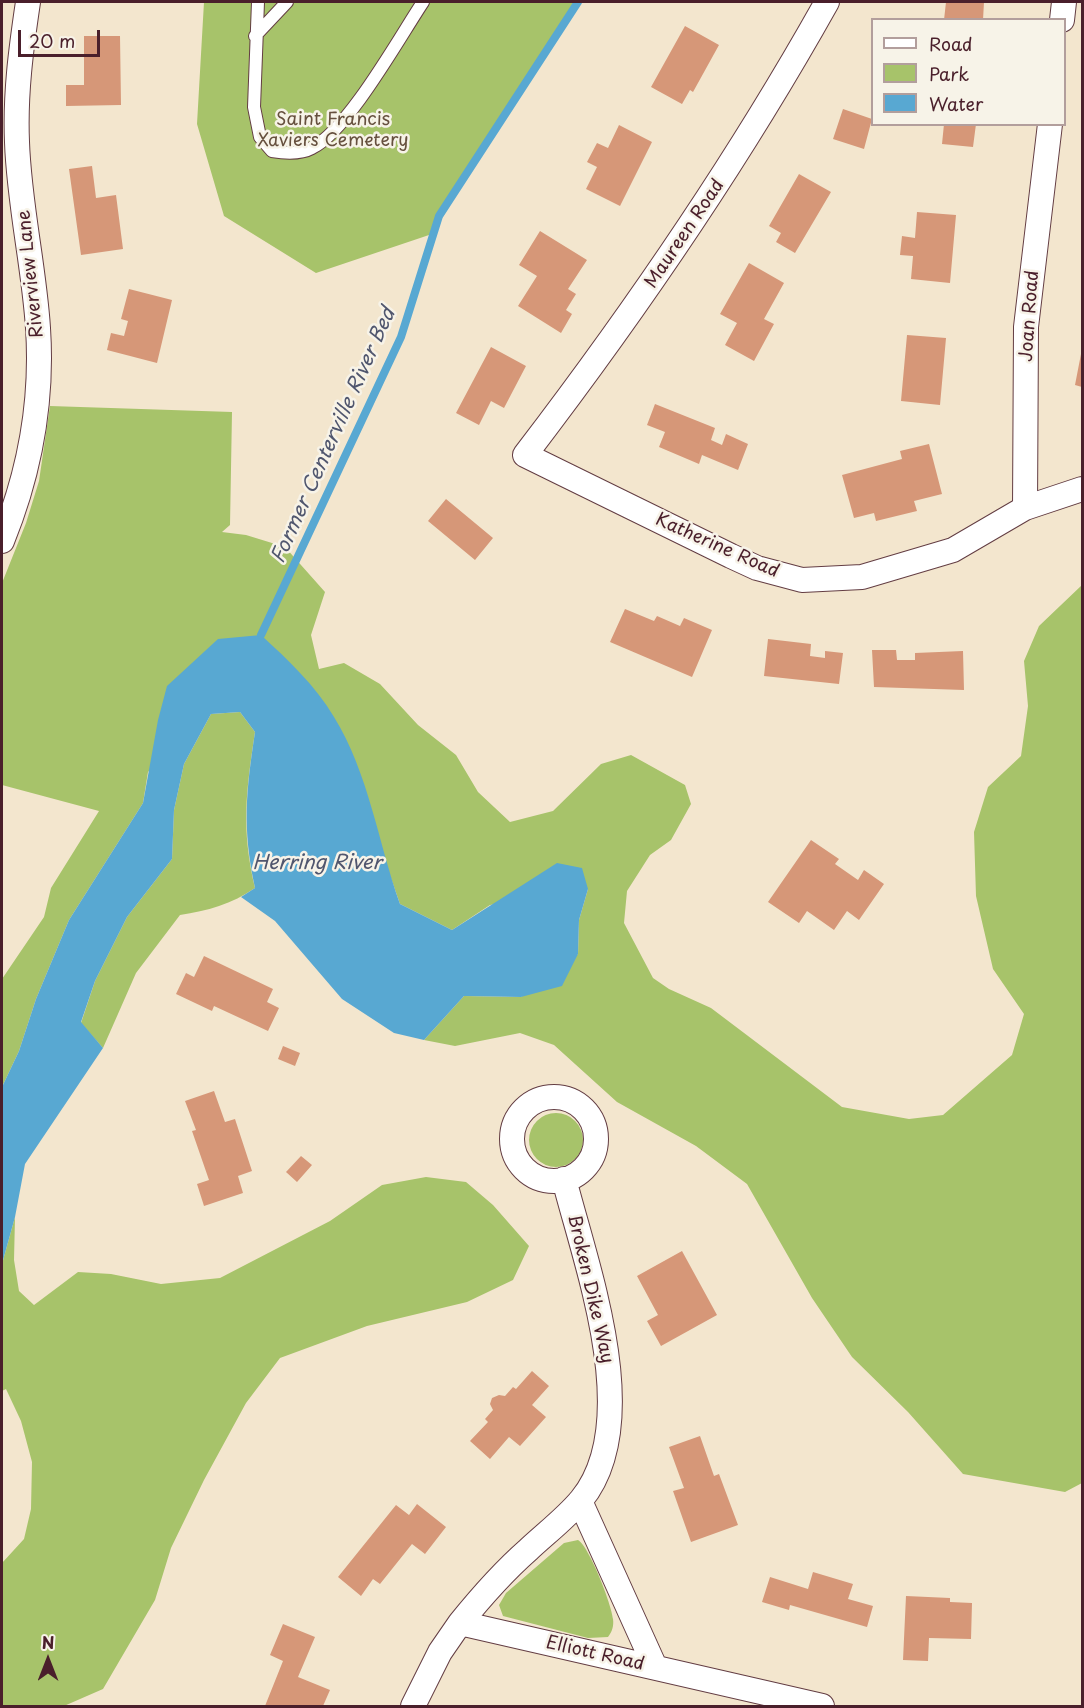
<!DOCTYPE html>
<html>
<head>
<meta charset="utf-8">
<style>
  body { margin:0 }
  #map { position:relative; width:1084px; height:1708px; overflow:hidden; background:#f3e6ce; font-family:"Playpen Sans",sans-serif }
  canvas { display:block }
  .frame { position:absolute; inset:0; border:3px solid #4a1f2b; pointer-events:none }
  .legend { position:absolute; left:871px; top:18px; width:195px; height:108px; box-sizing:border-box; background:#f7f3e8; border:2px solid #b29e9c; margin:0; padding:8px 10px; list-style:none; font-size:18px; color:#4a1f2b }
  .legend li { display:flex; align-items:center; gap:12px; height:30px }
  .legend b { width:30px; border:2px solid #b29e9c }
  .north { position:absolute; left:18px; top:1630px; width:60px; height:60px; -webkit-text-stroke:4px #f7f3e8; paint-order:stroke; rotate:0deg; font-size:16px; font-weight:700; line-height:24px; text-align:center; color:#4a1f2b }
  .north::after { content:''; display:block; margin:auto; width:21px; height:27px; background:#4a1f2b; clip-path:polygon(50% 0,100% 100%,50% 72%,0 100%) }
  .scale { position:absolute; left:18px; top:30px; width:82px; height:27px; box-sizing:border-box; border:3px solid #4a1f2b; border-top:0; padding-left:8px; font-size:18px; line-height:21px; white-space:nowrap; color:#4a1f2b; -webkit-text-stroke:4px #f7f3e8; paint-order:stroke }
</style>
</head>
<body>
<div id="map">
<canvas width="1084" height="1708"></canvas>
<div class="frame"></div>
<ul class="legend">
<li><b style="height:8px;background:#fff"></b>Road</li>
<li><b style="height:16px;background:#a7c36a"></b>Park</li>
<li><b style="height:16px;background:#58a8d2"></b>Water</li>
</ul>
<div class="north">N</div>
<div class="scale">20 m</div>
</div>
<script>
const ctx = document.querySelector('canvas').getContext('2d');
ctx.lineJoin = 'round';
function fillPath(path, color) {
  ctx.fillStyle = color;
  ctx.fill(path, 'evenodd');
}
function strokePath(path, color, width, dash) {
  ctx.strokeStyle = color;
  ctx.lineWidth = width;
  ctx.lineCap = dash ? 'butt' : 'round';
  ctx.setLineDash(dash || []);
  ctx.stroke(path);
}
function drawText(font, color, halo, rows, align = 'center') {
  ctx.font = font + ' "Playpen Sans",sans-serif';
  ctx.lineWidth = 5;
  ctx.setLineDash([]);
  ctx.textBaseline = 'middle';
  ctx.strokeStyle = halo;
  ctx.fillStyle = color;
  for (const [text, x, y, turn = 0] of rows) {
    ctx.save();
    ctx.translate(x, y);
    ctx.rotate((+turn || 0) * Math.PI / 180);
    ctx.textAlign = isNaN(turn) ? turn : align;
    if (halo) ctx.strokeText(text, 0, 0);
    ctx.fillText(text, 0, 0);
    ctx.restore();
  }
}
const green = new Path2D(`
  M204,2H577L432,234L316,273L224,216L197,124Z
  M50,406L232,412L230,525L222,532L246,535L285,547L325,592L311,635L319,669L344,663L380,684L418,725L456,755L478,792L510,822L553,811L601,764L631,755L685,785L691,804L671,840L650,855L627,891L624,923L653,978L669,989L711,1008L842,1107L909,1119L943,1115L1012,1055L1024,1014L993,969L976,896L974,832L988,787L1021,756L1028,706L1024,661L1039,626L1082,585V1483L1065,1492L963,1474L908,1412L852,1357L812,1298L747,1184L696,1146L617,1102L554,1045L520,1033L455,1046L424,1040L464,996L521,997L578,954L579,920L588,889L490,905L452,930L400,904L385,861L261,635L148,772L143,803L69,920L36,999L19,1051L2,1087V979L44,917L51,888L99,811L2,785V583L26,523L39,481Z
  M240,712L255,732C246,792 241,828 255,888C232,904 207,911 180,915L136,973L103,1048L81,1023L95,981L127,917L172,859L174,810L184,764L211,714Z
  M529 1140a27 27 0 1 1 54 0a27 27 0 1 1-54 0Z
  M426,1177L466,1182L493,1205L529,1246L513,1280L467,1302L367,1326L280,1358L246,1403L204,1480L171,1548L155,1600L103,1689L64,1706H2V1563L24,1539L31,1509L32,1462L21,1421L6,1389L2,1391V1264L15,1217L14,1260L19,1291L34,1305L78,1272L111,1274L161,1284L220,1278L330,1221L382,1185Z
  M578,1540C589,1546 612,1605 613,1619C614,1626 612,1632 608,1637L588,1638L503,1616L499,1605L506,1593L564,1543Z`);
const water = new Path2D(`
  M261,635C288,660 315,685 334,717C369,774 378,842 400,904L452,930L557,863L582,868L588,889L579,920L578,954L562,986L521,997L464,996L424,1040L394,1033L342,999L275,921L241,897L255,888C242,827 246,792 255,732L240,712L211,714L184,764L174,810L172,859L127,917L95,981L81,1022L103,1048L25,1164L15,1217L2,1264V1087L19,1051L36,999L69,920L143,803L158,720L167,686L218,639Z`);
const stream = new Path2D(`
  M261,635L401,337L439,216L578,2`);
const building = new Path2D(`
  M946,2H984L983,20H944Z
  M685,26L719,45L693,92L690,90L682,104L651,87Z
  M84,36H120L121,105L66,106V85H84Z
  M843,109L872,119L864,149L833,139Z
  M944,124H976L973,147L942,144Z
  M619,125L652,142L620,206L586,189L597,167L587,162L597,143L608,148Z
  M92,166L96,198L116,195L123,249L81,255L69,169Z
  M799,174L831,192L795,253L776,242L781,233L769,226Z
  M917,212L956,215L950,283L911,279L913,256L900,255L902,236L915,238Z
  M540,231L587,260L568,289L576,294L566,310L572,314L561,333L518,306L537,276L519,265Z
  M749,263L784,283L764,319L774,324L754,361L725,345L737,323L720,314Z
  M129,289L172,300L157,363L107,350L111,333L124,336L128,321L121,319Z
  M907,335L946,338L940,405L901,401Z
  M491,347L526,366L504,408L491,401L479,425L456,413Z
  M1081,354H1082V387L1075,385Z
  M655,404L715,428L711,440L722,445L726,434L748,444L738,470L702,455L699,464L659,447L665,432L647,425Z
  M929,444L942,494L914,501L917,511L876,521L874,513L854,518L842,475L902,459L900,451Z
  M446,499L493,538L475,560L428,521Z
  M625,609L654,621L657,616L680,626L684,618L712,630L692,677L610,642Z
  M768,639L811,644L810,656L825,658V651L843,653L839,684L764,676Z
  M872,650H896L897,660H915V653L963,651L964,690L874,687Z
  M811,840L839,859L835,864L858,880L864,870L884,884L859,920L847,911L834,930L807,911L799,923L768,902Z
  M204,956L273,989L267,1002L279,1008L268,1031L214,1006L212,1011L176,994L186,973L194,977Z
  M283,1046L300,1053L295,1066L278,1059Z
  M214,1091L225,1122L235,1119L252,1171L238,1176L243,1193L204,1206L197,1184L209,1180L192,1131L196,1130L185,1101Z
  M301,1156L312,1165L297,1182L286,1172Z
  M682,1251L717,1315L661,1346L647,1321L658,1315L637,1276Z
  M532,1371L549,1386L532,1405L546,1417L520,1446L509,1437L490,1459L470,1441L488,1422L485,1419L493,1410L490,1404L492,1398L499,1395L505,1396L513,1387L516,1389Z
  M700,1436L714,1476L719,1474L738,1525L691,1542L673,1491L684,1488L669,1447Z
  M417,1504L446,1527L425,1554L412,1544L380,1584L373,1579L361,1596L338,1577L396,1505L409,1515Z
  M813,1572L853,1584L848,1599L873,1606L867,1627L790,1605L789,1610L762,1602L770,1577L808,1589Z
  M906,1596L950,1598V1602L972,1603L971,1639L929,1638L928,1661L903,1660Z
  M283,1624L315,1637L298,1677L330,1690L323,1706H265L283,1661L270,1655Z`);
const service = new Path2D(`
  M258,2L254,107L260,137L272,151C284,153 301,154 312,148C348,130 399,38 423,2
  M255,36L287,2`);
const minor = new Path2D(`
  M827,2C738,161 636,310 525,455L731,556L757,568L802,580L862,577L953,550L1025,508L1082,489
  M1062,20L1064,2
  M1025,508L1026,327L1050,124
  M2,541C30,472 43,403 38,328C34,266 19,204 17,142C15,94 21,49 28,2
  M512 1139a42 42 0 1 1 84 0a42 42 0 1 1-84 0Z
  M580,1501L655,1667
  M460,1623C481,1597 503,1572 528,1550C545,1534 566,1518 581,1500C645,1422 586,1266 564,1179
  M413,1706L440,1652L460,1623L822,1706`);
const parkNames = [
  ["Saint Francis",333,120],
  ["Xaviers Cemetery",333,141]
];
const streetNames = [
  ["Maureen Road",685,234,-56],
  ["Riverview Lane",31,274,-96],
  ["Joan Road",1030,316,-86],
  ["Katherine Road",717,546,24],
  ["Broken Dike Way",590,1289,77],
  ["Elliott Road",595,1654,13]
];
const waterNames = [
  ["Former Centerville River Bed",334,436,-66],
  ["Herring River",317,863]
];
fillPath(green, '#a7c36a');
fillPath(water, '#58a8d2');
strokePath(stream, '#58a8d2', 8);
fillPath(building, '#d69778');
strokePath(service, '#633d43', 14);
strokePath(minor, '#633d43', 26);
strokePath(service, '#fff', 12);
strokePath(minor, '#fff', 24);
drawText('18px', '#66503e', '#f7f3e8', parkNames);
drawText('18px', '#4a1f2b', '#f7f3e8', streetNames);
drawText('italic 20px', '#50566e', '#f7f3e8', waterNames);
</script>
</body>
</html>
